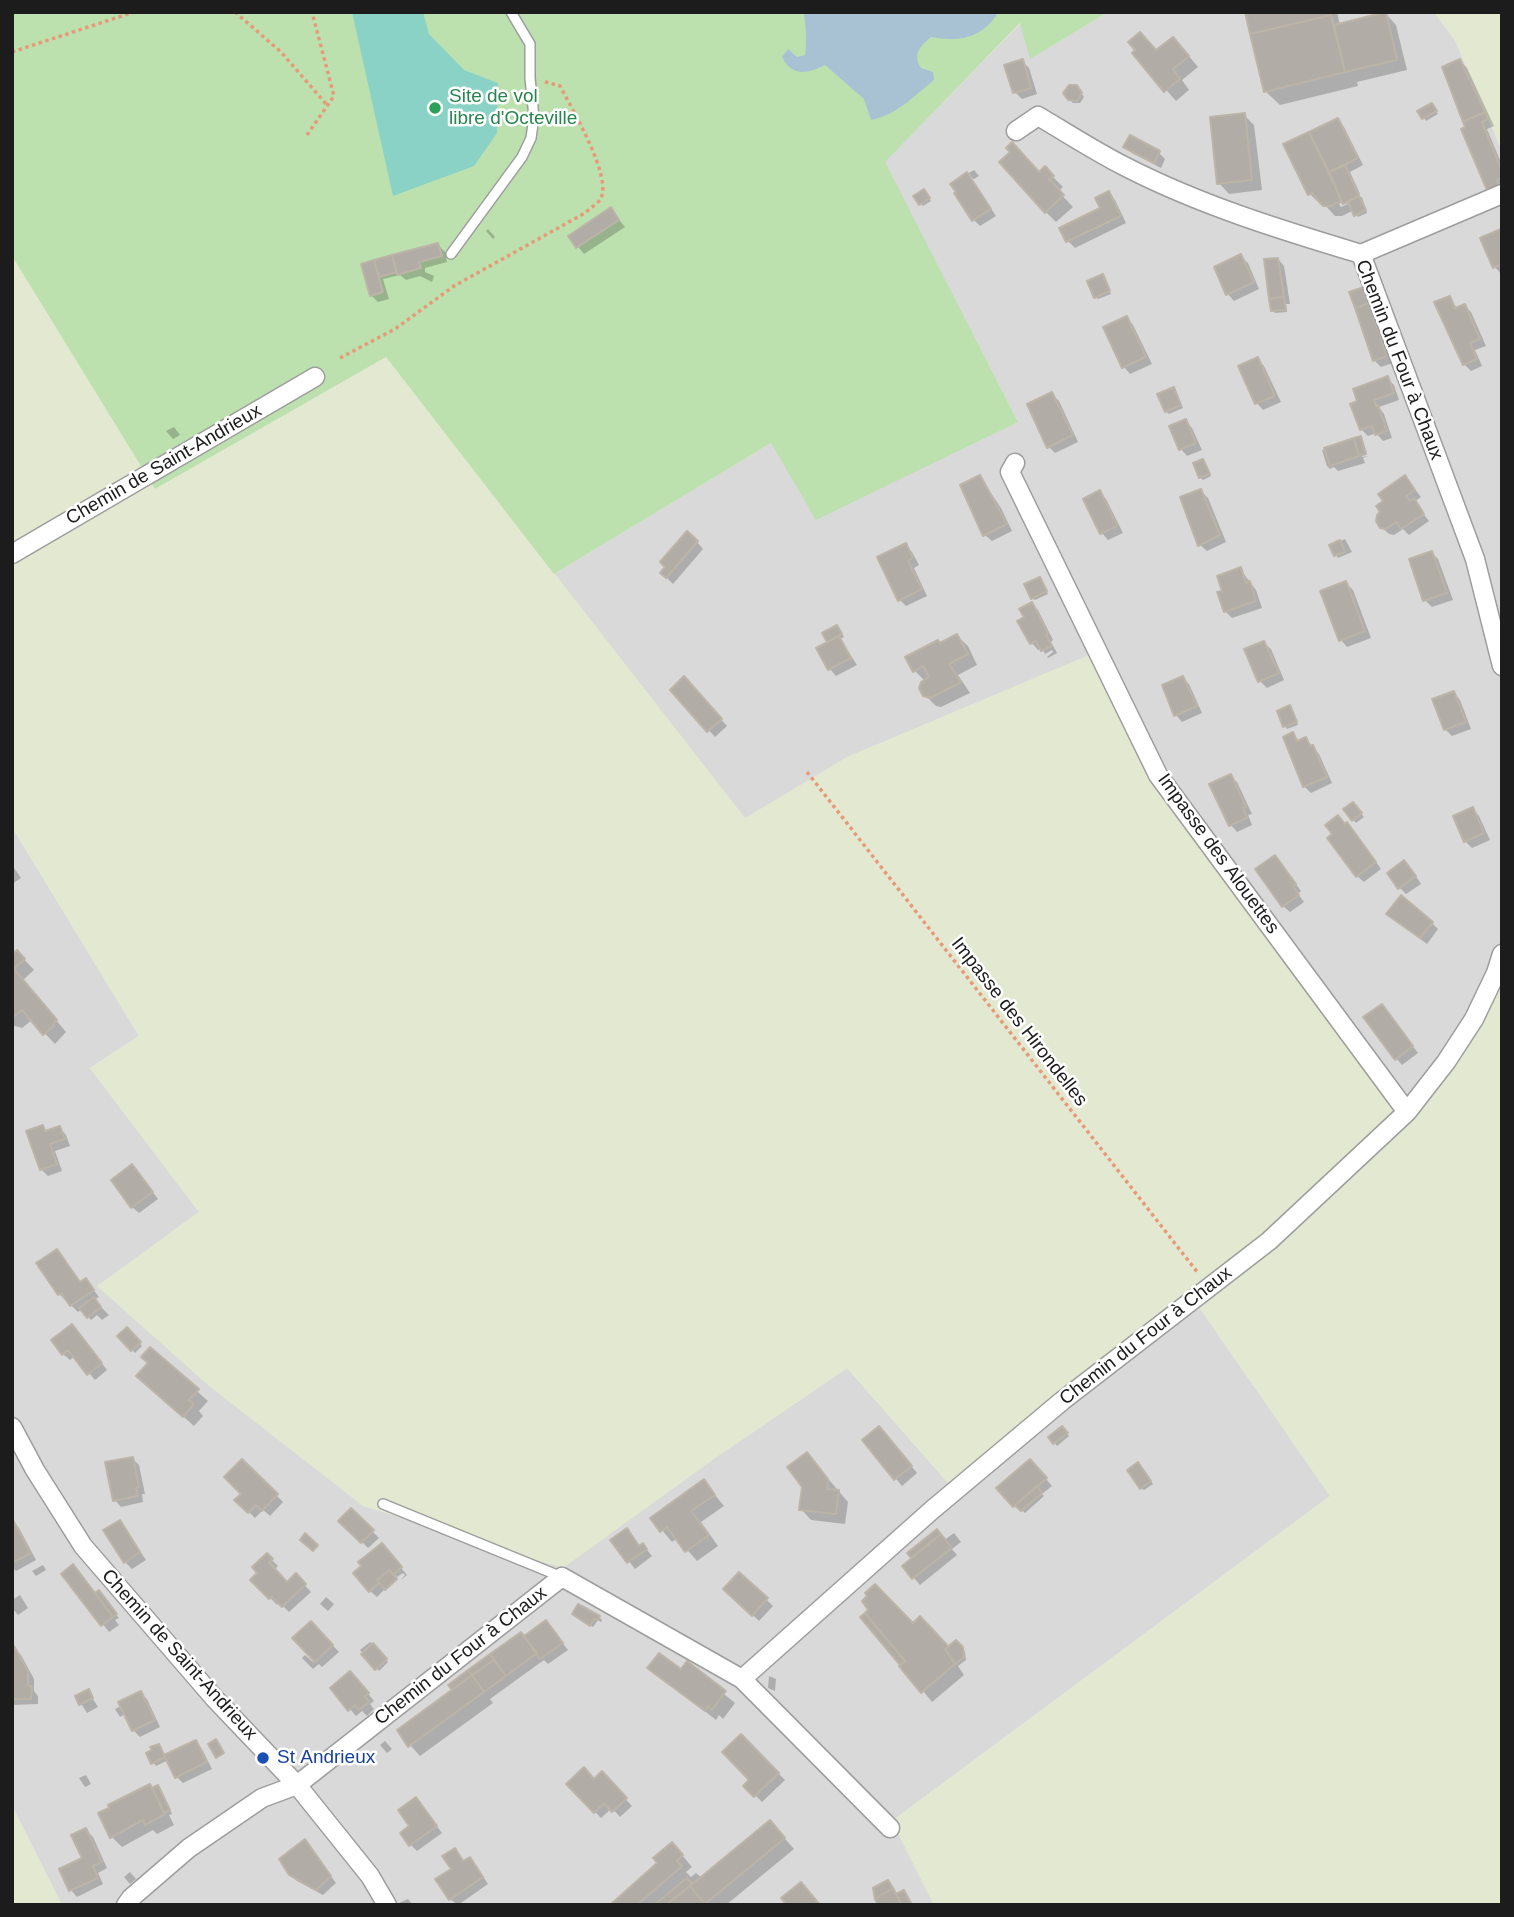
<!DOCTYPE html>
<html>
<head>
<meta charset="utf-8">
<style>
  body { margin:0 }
  #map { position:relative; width:1514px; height:1917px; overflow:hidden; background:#ecebe3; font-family:Arial,sans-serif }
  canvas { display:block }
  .frame { position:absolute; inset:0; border:14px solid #1c1c1c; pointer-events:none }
</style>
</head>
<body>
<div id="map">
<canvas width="1514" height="1917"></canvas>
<div class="frame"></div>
</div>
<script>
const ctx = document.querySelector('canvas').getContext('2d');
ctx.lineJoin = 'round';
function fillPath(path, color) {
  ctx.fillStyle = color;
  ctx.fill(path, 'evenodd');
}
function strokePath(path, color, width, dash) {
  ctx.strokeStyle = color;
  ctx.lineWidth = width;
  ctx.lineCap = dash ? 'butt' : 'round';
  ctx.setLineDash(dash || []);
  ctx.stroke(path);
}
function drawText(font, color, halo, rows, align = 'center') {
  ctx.font = font + ' Arial,sans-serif';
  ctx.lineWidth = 5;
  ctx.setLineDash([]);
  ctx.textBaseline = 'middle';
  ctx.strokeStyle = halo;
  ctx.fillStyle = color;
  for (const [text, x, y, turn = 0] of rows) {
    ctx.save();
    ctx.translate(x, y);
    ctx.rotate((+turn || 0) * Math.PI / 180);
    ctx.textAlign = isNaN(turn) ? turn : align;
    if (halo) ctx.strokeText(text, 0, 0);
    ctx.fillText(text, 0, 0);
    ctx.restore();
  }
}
const residential = new Path2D(`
  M1108,12H1434L1455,40L1502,151V975L1462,1052L1437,1088L1408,1124L1395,1111L1148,776L1089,656L745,819L554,574L771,443L1018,422L884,162L1021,23L1031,58Z
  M12,827L139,1036L90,1068L199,1212L97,1287L721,1454L847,1368L950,1485L1199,1307L1330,1496L892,1821L934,1905H62L12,1806Z`);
const farmland = new Path2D(`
  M1434,12H1502V151L1455,40Z
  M12,256L155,489L386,357L745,818L847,757L1089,655L1148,776L1395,1111L1407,1123L1437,1088L1462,1052L1502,975V1905H934L892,1821L1330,1496L1199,1307L950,1485L847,1368L721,1454L563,1568L363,1506L209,1386L97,1286L199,1212L90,1068L139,1036L12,827Z
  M12,1806L62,1905H12Z`);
const grass = new Path2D(`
  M12,12H1108L1030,59L1020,23L885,162L1018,422L816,520L771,443L554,574L386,357L155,489L12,256Z`);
const pitch = new Path2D(`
  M352,12H423L429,34L464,70L498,83L497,133L474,166L393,196Z`);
const water = new Path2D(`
  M803,12H998C983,39 958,42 931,37C920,47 912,54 921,68L933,72L934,80C914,96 897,115 871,120L864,99L825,65C807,74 792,77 782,57L788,49L797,57L805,55C807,48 806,19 803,12Z`);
const shadow = new Path2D(`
  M1246,12H1337L1340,25L1386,14L1396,25L1407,70L1357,82L1358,86L1280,105L1265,91Z
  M1183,49L1198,67L1182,80L1189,90L1176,101L1134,53Z
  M1022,61L1029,68L1037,94L1022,99L1015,92Z
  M1460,61L1467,68L1494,126L1487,129L1502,165V193L1495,196L1488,189L1467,128Z
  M1079,90L1084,97L1080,103H1073L1069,99Z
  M1434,108L1438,114L1426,121L1420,111Z
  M1244,115L1254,125L1262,190L1229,194L1219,183Z
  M1338,120L1344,127L1363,165L1350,172L1360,194L1339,204L1341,207L1362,197L1367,213L1358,217L1354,210L1342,216H1335L1323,203L1320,204L1310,194L1286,145Z
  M1126,147L1159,153L1165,159L1161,168L1132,153Z
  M1045,169L1063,187L1058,191L1073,207L1056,222L1046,212L1040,174Z
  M974,170L979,176L972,180L996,216L980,226L974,220L972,180L973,179L969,173Z
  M1108,193L1115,200L1126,223L1075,248L1068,241L1061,228L1102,208Z
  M926,194L931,201L923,206L921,204Z
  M611,210L625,227L584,254L570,237Z
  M488,229L495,237L493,239L486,231Z
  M1501,231L1502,232L1501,274L1495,267Z
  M438,245L445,252L447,262L425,268V272L434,276L432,282L420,276L406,280L400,275L383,279L389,299L378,302L371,295L363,265Z
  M1241,257L1248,263L1259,289L1234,301L1228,294Z
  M1278,259L1284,266L1290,304H1286L1287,312L1275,313L1273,311Z
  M1103,277L1111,294L1098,299L1095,297Z
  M1363,289L1371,307L1375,312L1393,363L1381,367L1374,360Z
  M1449,298L1458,309L1465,306L1471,312L1486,346L1475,350L1482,366L1471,371L1464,364Z
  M1127,318L1133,325L1152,364L1130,374L1124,367L1106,328Z
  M1258,359L1264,366L1281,402L1263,410L1257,403Z
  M1387,378L1394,385L1399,400L1379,407L1384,414L1392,438L1383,441L1376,433L1368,436L1361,429L1352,405Z
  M1176,392L1183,408L1169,414L1166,411Z
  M1052,394L1059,401L1078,442L1055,453L1049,447Z
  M1186,421L1192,428L1202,450L1187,456L1181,449Z
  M174,427L180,435L173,439L166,431Z
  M1360,438L1367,452L1362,453V457L1368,456L1363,458L1365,463L1338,471L1334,467L1330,469L1327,466L1322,450Z
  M1203,461L1211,476L1203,480L1200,477Z
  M980,477L1001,508L1012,531L992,541L985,535Z
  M1405,477L1421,497L1414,502L1429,521L1409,535L1403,529L1394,535L1389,534L1381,527Z
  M1201,491L1208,498L1226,542L1207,551L1200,545Z
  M1099,493L1106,499L1123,533L1108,540L1102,533Z
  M1345,539L1352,552L1338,558L1331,545Z
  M697,542L703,549L673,584L662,573Z
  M905,545L912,552L919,565L914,568L927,596L906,606L899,599Z
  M1432,553L1438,559L1453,600L1432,607L1425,600Z
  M1240,569L1256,590L1262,608L1232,618L1225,611V592Z
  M1042,581L1048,594L1035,600L1032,598Z
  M1346,583L1353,590L1371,638L1347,647L1341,640Z
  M1031,604L1038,610L1053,640L1051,642L1057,653L1048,658L1047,657L1053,652L1052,650L1045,654L1042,648L1038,650L1032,643L1019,622L1026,618Z
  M839,629L844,637L840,639L857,665L836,676L830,669L818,649L830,642L829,641Z
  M957,636L968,646L977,665L958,675L970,693L941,707L936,706L925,695V681L915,671L941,644Z
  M1264,643L1271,649L1284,680L1267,688L1260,681Z
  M1182,678L1189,684L1202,713L1182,722L1176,715L1165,686Z
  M690,685L727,726L715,737L672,690Z
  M1454,693L1460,700L1471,729L1452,736L1445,729Z
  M1292,710L1298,725L1287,729L1279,712Z
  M1293,735L1300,742L1306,739L1319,754L1332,783L1311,793L1304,786Z
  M1230,776L1237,782L1252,814L1248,815L1252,825L1237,832L1231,825Z
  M1356,807L1364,817L1356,823L1345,810Z
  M1473,809L1479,816L1490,840L1472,848L1465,841Z
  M1346,825L1354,831L1381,869L1364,882L1357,876Z
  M1281,864L1301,891L1298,894L1304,902L1290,912L1283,906Z
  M12,865L21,878L12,884Z
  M1411,869L1421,884L1406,894L1400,888Z
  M1395,920L1432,923L1438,929L1427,944Z
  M17,952L34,970L23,980L66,1032L55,1044L32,1020L22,1028L12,1025V956Z
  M1382,1006L1418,1053L1402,1065L1396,1058Z
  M43,1127L48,1132L60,1128L66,1135L70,1146L55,1151L62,1171L48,1176L41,1169Z
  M138,1173L158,1199L139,1213L132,1207Z
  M86,1280L99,1297L94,1300L109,1315L102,1320L97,1315L91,1320L82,1309L78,1312L59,1294Z
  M127,1329L142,1346L135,1353L120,1336Z
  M79,1333L107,1370L95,1380L75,1356L70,1360L63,1354Z
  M150,1350L208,1401L199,1411L203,1416L194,1426L149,1386Z
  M1062,1428L1069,1436L1057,1446L1051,1438Z
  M886,1435L917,1473L902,1486L864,1440Z
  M807,1454L848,1502L845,1524L811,1520L801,1509Z
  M132,1458L139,1465L145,1494H142L143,1502L121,1507L115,1500Z
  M242,1461L283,1502L270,1516L263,1510L255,1518L237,1500L243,1494Z
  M1141,1467L1153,1484L1144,1490L1141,1488Z
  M1037,1468L1052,1486L1042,1494L1044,1496L1025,1513L1023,1511L1021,1512L1014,1506Z
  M704,1482L724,1506L701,1522L718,1546L697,1561L677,1538L672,1542L652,1518Z
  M351,1510L379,1538L368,1548L341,1521Z
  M12,1522L19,1528L36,1560L16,1571L12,1567Z
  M120,1522L146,1560L132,1569L125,1562Z
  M627,1530L640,1547L643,1545L652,1556L635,1569L613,1540Z
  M937,1532L944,1540L954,1533L961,1542L952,1549L957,1555L920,1585L904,1566L914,1558L910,1554Z
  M388,1552L407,1575L401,1580L405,1575L403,1573L397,1577L393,1573L391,1575L395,1579L377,1597L370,1591Z
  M267,1555L278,1566L274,1570L287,1584L296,1576L311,1592L289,1612L279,1602L277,1605L253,1580L260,1573Z
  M43,1565L46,1570L36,1576L32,1571Z
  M63,1574L95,1594L98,1592L119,1618L115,1620L119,1625L109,1632Z
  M739,1574L773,1606L759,1621L726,1589Z
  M20,1595L28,1608L18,1615L12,1608V1600Z
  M326,1597L334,1604L328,1611L320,1604Z
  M871,1610L913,1625L920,1619L949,1649L956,1643L965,1652L966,1660L958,1666L964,1675L932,1702L863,1617Z
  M577,1617H599L602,1620L601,1622L598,1620L593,1627Z
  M546,1622L568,1650L548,1664L544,1660L490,1699L493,1703L420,1756L410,1745L455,1690L450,1685L521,1634L524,1638Z
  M311,1623L339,1652L322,1667L319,1664L313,1669L302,1658L305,1655L313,1662L315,1660Z
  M370,1642L388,1662L379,1671L360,1650Z
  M14,1648L21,1655L34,1679V1691L38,1696V1704L12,1705V1649Z
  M687,1664L735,1703L723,1719L719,1715L716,1720L650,1668L681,1672Z
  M769,1676L776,1679L775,1691L768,1688Z
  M357,1680L374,1701L370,1704L374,1709L367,1716L362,1711L356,1716L350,1709Z
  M88,1691L98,1707L87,1713L77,1697Z
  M140,1693L147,1699L160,1727L140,1737L133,1730L125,1714L120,1717L115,1709L119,1707L124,1713Z
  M741,1736L785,1780L762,1802L746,1786L752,1780Z
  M385,1741L392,1749L387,1753L380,1745Z
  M195,1742L202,1749L212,1769L183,1783L177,1777L168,1760L156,1766L148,1754L161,1749L165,1757Z
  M602,1774L632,1806L620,1817L612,1808L601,1818L569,1784L594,1781Z
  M86,1775L91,1784L85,1787L79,1778Z
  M153,1790H160L172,1814L169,1815L174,1825L157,1834L153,1830L122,1847L112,1837L111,1808Z
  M416,1799L442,1833L417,1851L410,1844Z
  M770,1822L794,1849L726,1905H613L682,1855L692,1867L686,1872L691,1877L696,1873L702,1878Z
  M86,1830L93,1837L107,1868L98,1873L103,1884L77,1897L71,1890L84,1858Z
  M305,1841L336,1883L323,1895L297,1881L290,1874Z
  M455,1850L465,1862L469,1859L476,1866L488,1884L458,1905L450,1899Z
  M130,1872L136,1879L130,1884L124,1877Z
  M408,1899L413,1905H400L399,1903Z`);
const building = new Path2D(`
  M1245,12H1330L1331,15L1250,34Z
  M1386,12L1397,60L1345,72L1334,25Z
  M1331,15L1345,72L1264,92L1250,34Z
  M1140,32L1156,50L1173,37L1189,56L1173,69L1180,79L1164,92L1132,53L1135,50L1128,42Z
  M1023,59L1031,88L1013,93L1004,65Z
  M1460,59L1485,112L1463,122L1442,67Z
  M1069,85H1077L1082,93L1077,101L1068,100L1063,93Z
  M1432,103L1437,111L1422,119L1417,111Z
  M1485,112L1488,119L1482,122L1502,171V178L1497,180L1499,185L1487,190L1461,129L1465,127L1463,122Z
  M1245,113L1252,180L1217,184L1210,117Z
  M1338,118L1358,158L1329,172L1309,132Z
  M1309,132L1342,201L1331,206H1323L1312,193L1308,195L1283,144Z
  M1130,135L1160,151L1154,163L1123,147Z
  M1012,142L1039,172L1045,166L1054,176L1049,179L1064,195L1045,213L999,162L1010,152L1006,148Z
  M1345,165L1359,196L1343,204L1329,172Z
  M967,172L991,209L972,221L954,193L956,192L950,184Z
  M924,189L930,198L919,205L913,196Z
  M1109,191L1121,216L1066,242L1059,228L1100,208L1095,198Z
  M1359,196L1366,210L1354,216L1348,202Z
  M611,207L619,220L576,248L568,236Z
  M1501,229L1502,264L1493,268L1480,238Z
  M438,243L442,256L419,262L421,268L397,275L392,255Z
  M1241,254L1254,282L1226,295L1214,267Z
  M392,255L397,272L379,277L374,260Z
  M1278,258L1284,297L1269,299L1264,259Z
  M374,260L383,292L370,296L361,264Z
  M1103,274L1110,291L1094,298L1087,281Z
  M1364,287L1369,303L1355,308L1349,292Z
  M1450,296L1455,308L1465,304L1480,339L1470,343L1477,359L1463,365L1434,302Z
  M1284,297L1286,310L1271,311L1269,299Z
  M1369,303L1387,356L1373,361L1355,308Z
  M1127,316L1146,357L1122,368L1103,327Z
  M1258,357L1275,396L1255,404L1238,366Z
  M1388,376L1394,393L1374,400L1376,406L1378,405L1387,431L1375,435L1372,426L1360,430L1350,404L1357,401L1353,389Z
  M1174,387L1181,405L1165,412L1157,394Z
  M1052,392L1073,435L1047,448L1027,404Z
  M1186,419L1196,443L1179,450L1169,426Z
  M1361,436L1366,454L1359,456L1354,438Z
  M1354,438L1359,456L1330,466L1324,448Z
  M1203,459L1210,474L1199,478L1193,463Z
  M980,475L1007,524L983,536L960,485Z
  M1405,475L1415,490L1406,496L1410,501L1414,498L1424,514L1401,529L1396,522L1386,529L1380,528L1376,521L1377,515L1380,512L1376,506L1383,501L1378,494Z
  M1201,489L1220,535L1198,546L1180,497Z
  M1100,490L1117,526L1100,534L1083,499Z
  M687,531L698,541L666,578L660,573L665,567L660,562Z
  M1340,540L1345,552L1334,556L1329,545Z
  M906,543L913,558L908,561L922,589L898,601L877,557Z
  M1432,551L1447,593L1423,601L1409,559Z
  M1241,567L1246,583L1250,581L1256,601L1224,612L1217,592L1222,591L1217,576Z
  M1040,577L1047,591L1031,599L1024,584Z
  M1346,581L1365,631L1339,641L1320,591Z
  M1032,602L1048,633L1046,635L1052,646L1041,651L1036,641L1030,644L1017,621L1024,617L1019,609Z
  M837,625L842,634L827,642L822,633Z
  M957,634L968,654L949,664L961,682L930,698L923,696L919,688L921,682L929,677L923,666L913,672L905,657L938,640L940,643Z
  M839,636L851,658L828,670L816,648Z
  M1264,641L1279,673L1258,682L1244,649Z
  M684,676L722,719L707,732L670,690Z
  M1183,676L1197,706L1174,716L1162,685Z
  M1454,691L1466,722L1444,730L1432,699Z
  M1290,705L1297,722L1283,727L1277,711Z
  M1293,732L1297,741L1306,737L1310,746L1313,745L1327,777L1303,787L1283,737Z
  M1231,774L1246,807L1243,808L1247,818L1229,826L1209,784Z
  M1353,802L1362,813L1352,821L1343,809Z
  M1473,807L1484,833L1464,842L1453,816Z
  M1338,815L1345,824L1347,822L1376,862L1356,877L1327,838L1332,834L1325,825Z
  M1275,855L1296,884L1293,886L1299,895L1282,907L1255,869Z
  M1404,860L1416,876L1398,889L1387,873Z
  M1401,895L1433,922L1420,938L1386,914Z
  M17,950L25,959L14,969L57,1020L53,1024L54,1026L43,1035L22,1010L12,1018V954Z
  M1382,1004L1413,1046L1395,1060L1363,1017Z
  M43,1125L45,1131L60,1126L65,1139L50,1144L57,1164L40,1170L26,1131Z
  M132,1164L153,1192L131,1208L111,1180Z
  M57,1249L80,1282L86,1278L94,1290L70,1306L61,1293L58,1295L36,1263Z
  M94,1297L101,1307L87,1318L79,1308Z
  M72,1324L102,1363L87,1375L68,1350L62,1355L51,1340Z
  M127,1327L141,1342L131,1351L117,1336Z
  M150,1347L199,1389L189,1400L194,1404L183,1417L136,1376L148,1363L141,1357Z
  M879,1426L912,1466L894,1480L862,1440Z
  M1062,1426L1068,1433L1053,1444L1048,1437Z
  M807,1452L828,1479L827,1489L839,1490L836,1514L799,1510L802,1487L787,1467Z
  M133,1457L139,1487L136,1488L138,1496L113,1501L105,1462Z
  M242,1459L278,1494L262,1511L256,1505L248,1513L234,1500L241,1494L224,1477Z
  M1030,1459L1047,1478L1013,1507L996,1488Z
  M1138,1462L1151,1481L1140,1489L1127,1470Z
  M704,1479L715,1495L691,1511L709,1535L685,1552L667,1527L660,1532L650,1518Z
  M1037,1486L1042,1493L1021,1511L1015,1505Z
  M351,1508L374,1530L361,1543L338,1521Z
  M13,1520L31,1553L12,1563V1520Z
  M120,1520L140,1552L124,1563L103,1530Z
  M627,1528L639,1546L643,1543L647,1549L627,1563L610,1540Z
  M937,1529L941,1534L911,1558L907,1553Z
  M305,1533L318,1545L313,1551L300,1540Z
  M941,1534L952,1548L912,1579L902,1566Z
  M382,1543L402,1567L393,1575L389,1570L377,1580L379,1583L369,1592L353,1573L361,1566L358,1562Z
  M267,1553L273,1559L269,1562L287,1582L296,1573L306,1584L282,1607L272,1597L269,1599L250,1580L257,1573L252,1567Z
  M73,1564L113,1617L101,1626L61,1574Z
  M389,1570L397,1579L385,1590L377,1580Z
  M739,1572L768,1598L752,1616L723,1589Z
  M875,1584L913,1623L920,1616L948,1646L945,1649L955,1664L921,1693L899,1666L905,1661L865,1613L868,1610L862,1601L867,1596L865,1593Z
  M99,1590L117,1614L113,1617L95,1593Z
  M578,1604L600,1616L598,1620L594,1619L590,1626L572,1614Z
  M865,1613L905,1661L900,1665L860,1617Z
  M546,1620L563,1643L540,1659L524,1636Z
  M311,1621L333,1645L315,1662L292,1638Z
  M521,1632L537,1653L506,1676L490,1654Z
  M956,1640L963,1647L964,1657L955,1664L945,1649Z
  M373,1643L387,1659L375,1670L361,1654Z
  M14,1646L28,1671V1685L32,1687L31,1699H12V1647Z
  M659,1653L681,1669L687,1661L726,1691L712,1710L708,1706L705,1711L647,1668Z
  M490,1654L494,1660L472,1675L468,1670Z
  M494,1660L506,1676L484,1692L472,1675Z
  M468,1670L472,1675L452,1690L448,1685Z
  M350,1671L369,1693L365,1696L369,1702L359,1710L355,1705L348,1711L330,1688Z
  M472,1675L484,1692L408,1747L397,1730Z
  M89,1689L93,1698L79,1705L75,1696Z
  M141,1691L155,1720L132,1731L118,1702Z
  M741,1734L779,1773L754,1797L743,1786L749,1780L722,1752Z
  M216,1739L224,1753L216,1758L208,1744Z
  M196,1740L207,1762L175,1778L164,1755Z
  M159,1744L165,1757L151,1764L146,1753L152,1750L150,1747Z
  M584,1767L594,1779L602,1771L627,1798L612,1812L604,1803L594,1813L566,1784Z
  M150,1784L165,1814L145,1825L143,1820L110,1838L98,1813L109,1808L108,1805Z
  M158,1785L170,1810L164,1813L152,1788Z
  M416,1797L437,1826L409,1846L400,1833L409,1826L398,1810Z
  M770,1820L785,1838L705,1904L690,1886Z
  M86,1828L102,1862L93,1866L98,1878L69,1891L59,1869L82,1858L71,1835Z
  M305,1839L331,1876L316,1890L289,1875L279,1859Z
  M672,1842L683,1855L677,1861L682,1866L637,1905H610L657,1863L653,1858Z
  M455,1848L463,1861L470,1857L483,1877L449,1900L435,1879L451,1869L442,1856Z
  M687,1878L692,1884L666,1905H654Z
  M888,1880L893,1888L875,1899L873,1888Z
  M801,1882L820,1905H787L781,1898Z
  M690,1886L705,1904L666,1905Z
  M893,1888L902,1905H878L875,1899Z
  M904,1890L912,1905H902L896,1894Z`);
const path = new Path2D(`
  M235,12L281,52L327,105
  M12,52L134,12
  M307,135L334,96L312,12
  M340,358L395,329L454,286L585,213C590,208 599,203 601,198C612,176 571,107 560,86L542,81
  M807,772L1198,1273`);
const service = new Path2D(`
  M451,254L522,157L531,138L534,117L530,78V44L511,12
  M383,1504L562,1577`);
const minor = new Path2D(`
  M1016,131L1038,116C1067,133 1096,152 1126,167C1200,205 1281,230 1361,254
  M1361,254L1475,559L1502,666
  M1361,254L1502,194
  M1015,463L1010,472L1158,775L1407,1112
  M12,554L315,377
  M12,1427L35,1470L83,1546L215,1699L297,1785L370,1876L387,1905
  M742,1679L932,1510L1062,1401L1269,1241L1407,1112L1446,1062L1474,1019L1496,973L1502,954
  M126,1905L131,1898L189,1848L262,1798L297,1785L562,1577L742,1679L890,1828`);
const markers = [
  [435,108,7,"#2e9e5b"],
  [263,1758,7,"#1a4fb4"]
];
const leisureNames = [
  ["Site de vol",449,97],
  ["libre d'Octeville",449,119]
];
const streetNames = [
  ["Chemin du Four à Chaux",1399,360,69],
  ["Chemin de Saint-Andrieux",164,465,-30],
  ["Impasse des Alouettes",1218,854,54],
  ["Impasse des Hirondelles",1019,1022,52],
  ["Chemin du Four à Chaux",1146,1336,-38],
  ["Chemin de Saint-Andrieux",179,1655,48],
  ["Chemin du Four à Chaux",461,1656,-38]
];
const transitNames = [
  ["St Andrieux",277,1758]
];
fillPath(residential, '#dad9d9');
fillPath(farmland, '#e2e9d0');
fillPath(grass, '#bde0af');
fillPath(pitch, '#8ad2c5');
fillPath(water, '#a8c2d4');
fillPath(shadow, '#0003');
fillPath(building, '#b1ada6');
strokePath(building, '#bcb4a7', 2);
strokePath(service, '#9d9d9d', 12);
strokePath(minor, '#9d9d9d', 21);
strokePath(path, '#e79a79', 3.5, [3.5, 3.5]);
strokePath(service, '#fff', 9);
strokePath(minor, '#fff', 18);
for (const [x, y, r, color] of markers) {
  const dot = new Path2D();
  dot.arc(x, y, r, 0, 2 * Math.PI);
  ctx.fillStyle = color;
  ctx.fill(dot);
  strokePath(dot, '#fff', 2.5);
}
drawText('19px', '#27864d', '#fff', leisureNames, 'left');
drawText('19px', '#1c1c1c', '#fff', streetNames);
drawText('19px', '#164399', '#fff', transitNames, 'left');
</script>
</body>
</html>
